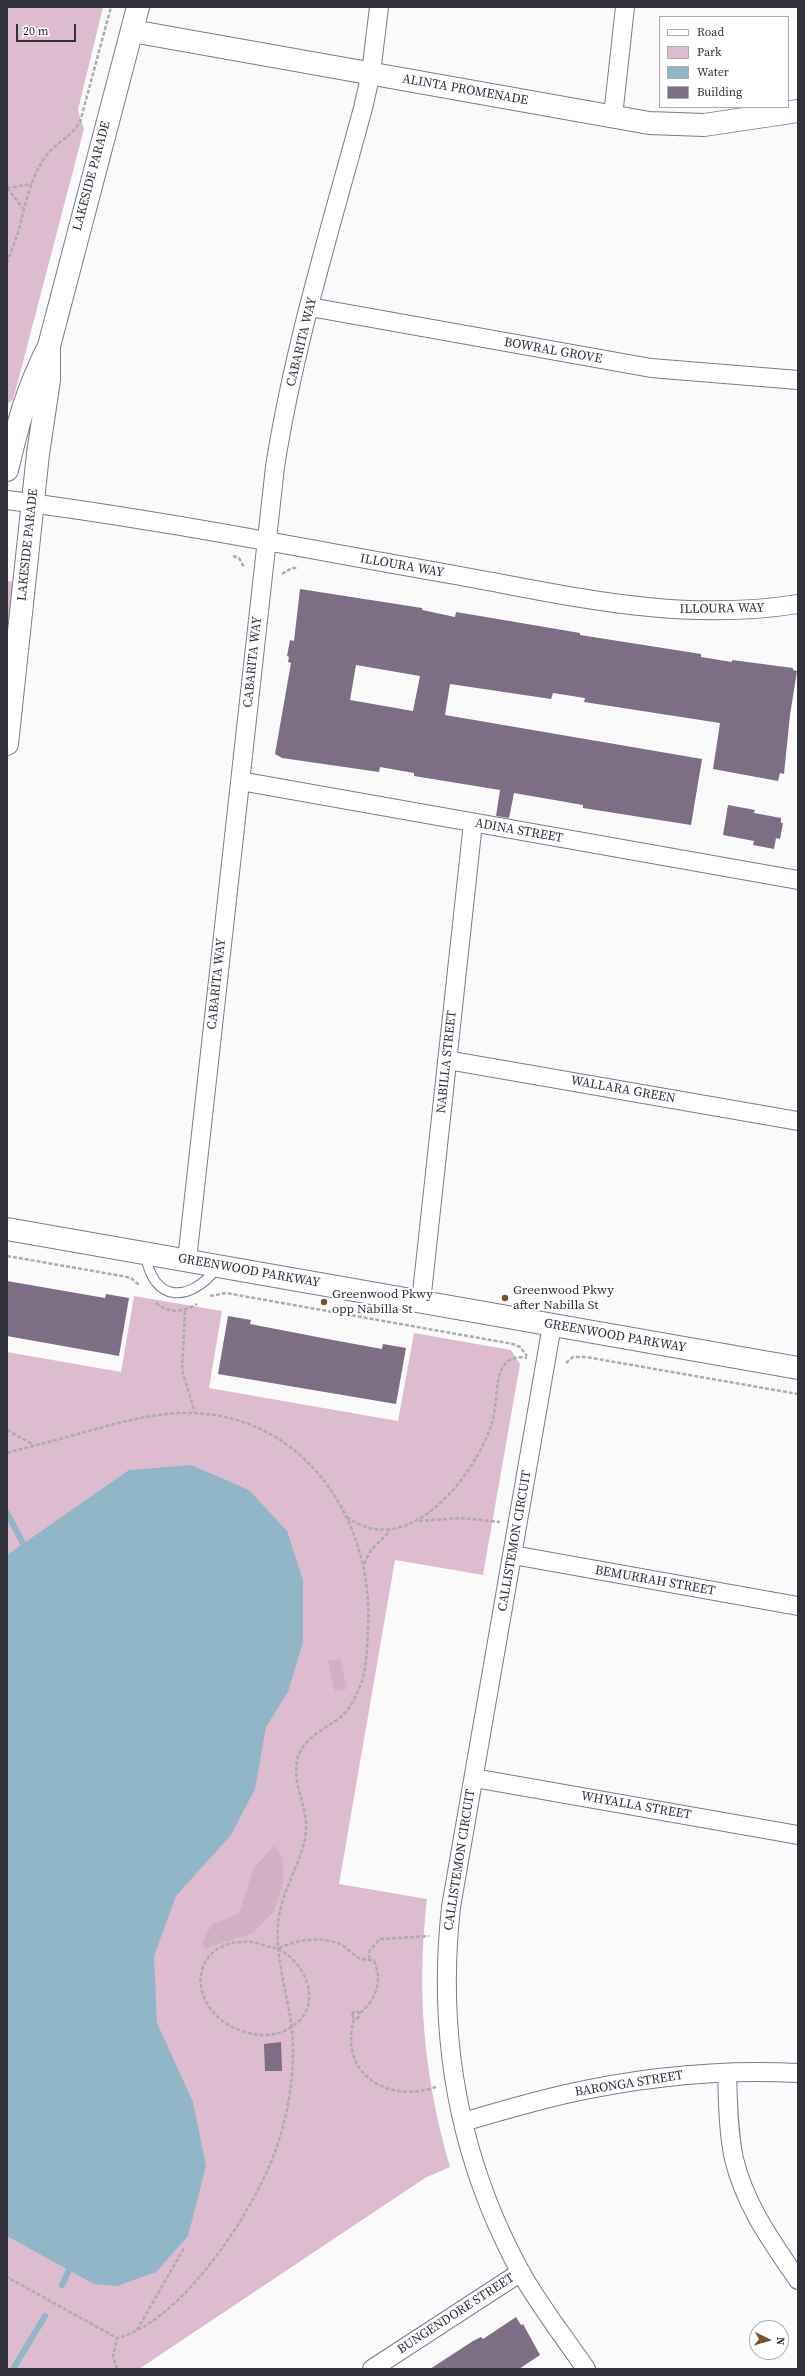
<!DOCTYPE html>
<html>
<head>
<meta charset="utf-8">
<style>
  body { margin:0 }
  #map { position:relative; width:805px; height:2376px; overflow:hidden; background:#fafafa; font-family:"Source Serif 4",serif }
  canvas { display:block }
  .frame { position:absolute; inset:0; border:8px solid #31313c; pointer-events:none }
  .legend { position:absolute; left:659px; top:16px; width:130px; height:92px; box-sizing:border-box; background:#fff; border:1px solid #adadb1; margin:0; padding:5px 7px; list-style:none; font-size:12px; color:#31313c }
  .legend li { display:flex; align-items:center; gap:8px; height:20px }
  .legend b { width:20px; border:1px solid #adadb1 }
  .north { position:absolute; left:749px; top:2320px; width:40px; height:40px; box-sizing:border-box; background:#fff; border:1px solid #adadb1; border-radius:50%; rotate:95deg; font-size:11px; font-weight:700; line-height:16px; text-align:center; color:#31313c }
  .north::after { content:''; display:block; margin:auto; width:14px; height:18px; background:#77542d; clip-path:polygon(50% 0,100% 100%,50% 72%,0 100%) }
  .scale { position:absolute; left:16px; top:24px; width:60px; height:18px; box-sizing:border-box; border:2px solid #31313c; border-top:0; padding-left:5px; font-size:12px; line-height:14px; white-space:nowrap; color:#31313c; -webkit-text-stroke:3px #fff; paint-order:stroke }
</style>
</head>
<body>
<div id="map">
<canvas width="805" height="2376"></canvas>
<div class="frame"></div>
<ul class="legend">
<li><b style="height:5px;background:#fff"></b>Road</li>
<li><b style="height:11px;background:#debcd0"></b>Park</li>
<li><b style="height:11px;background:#90b6c7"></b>Water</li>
<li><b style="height:11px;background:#7d6d85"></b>Building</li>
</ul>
<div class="north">N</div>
<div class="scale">20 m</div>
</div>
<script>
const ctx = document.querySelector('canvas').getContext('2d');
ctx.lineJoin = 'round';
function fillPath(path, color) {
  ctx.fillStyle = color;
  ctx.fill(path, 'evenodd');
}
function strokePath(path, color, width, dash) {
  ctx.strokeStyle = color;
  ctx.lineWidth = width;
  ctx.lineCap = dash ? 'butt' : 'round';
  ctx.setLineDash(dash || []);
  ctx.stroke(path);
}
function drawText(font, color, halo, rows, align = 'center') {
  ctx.font = font + ' "Source Serif 4",serif';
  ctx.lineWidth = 4;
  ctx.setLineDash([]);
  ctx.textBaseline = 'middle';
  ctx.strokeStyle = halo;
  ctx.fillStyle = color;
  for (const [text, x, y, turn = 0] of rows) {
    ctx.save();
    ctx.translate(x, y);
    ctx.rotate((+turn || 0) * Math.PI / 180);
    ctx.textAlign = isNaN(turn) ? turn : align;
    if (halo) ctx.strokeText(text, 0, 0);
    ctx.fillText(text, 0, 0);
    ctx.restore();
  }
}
const green = new Path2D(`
  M7,7H103L78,110L84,129L13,400L7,404Z
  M7,581L16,582L7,661Z
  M134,1296L222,1311L209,1388L398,1421L414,1333L511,1350L520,1364L483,1575L395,1560L339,1884L427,1899C416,1993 424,2077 450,2167L425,2178L139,2369H7V1352L121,1372Z`);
const forest = new Path2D(`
  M340,1659L347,1689L335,1691L328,1661Z
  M275,1845L283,1860V1883L274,1911L253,1933L204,1949L203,1941L212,1924L239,1914L253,1869Z`);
const water = new Path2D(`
  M191,1465L249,1490L287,1531L303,1580V1642L288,1692L266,1727L255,1789L231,1835L176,1896L154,1956L157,2023L193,2102L206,2166L188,2236L156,2272L117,2286L94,2284L7,2236V1555L129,1470Z`);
const stream = new Path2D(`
  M7,1513L27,1551
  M62,2285L69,2270L70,2262
  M13,2369L45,2316`);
const building = new Path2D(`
  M300,589L422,608V610L455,617L456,612L474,615L580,633V635L701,654V657L732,662V660L793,668V670L797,671L790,715L784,774L780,773L778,781L713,769L720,723L584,702L585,698L553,693L551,699L450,684L445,715L702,759L691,825L583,808V805L514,793L509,818L496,816L500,790L414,776V773L380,767L379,772L282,758L275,754L291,663L288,662L289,657L287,656L290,640L294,641ZM356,665L420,676L413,711L350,700Z
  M728,805L755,810L754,813L781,818V823H783L780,839L776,838L774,849L753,845L754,841L723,835Z
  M7,1281L105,1298L106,1294L129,1298L119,1356L7,1336Z
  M228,1316L251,1320L250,1324L338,1341L382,1349L383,1344L406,1348L396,1404L218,1374Z
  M281,2042L282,2071H265L264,2044Z
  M516,2317L521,2325L523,2324L540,2355L519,2369H430L473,2341L481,2337L483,2339Z`);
const path = new Path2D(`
  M7,188L23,208
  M7,188L32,184
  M7,263C11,251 17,238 20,225C26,202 31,176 46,156C55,143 70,138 80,122L111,7
  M233,556L239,558L244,567
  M282,574L292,568H297
  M7,1256L122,1276L131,1278L139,1285
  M210,1296L226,1293L513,1344L520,1347L527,1356
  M156,1303C169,1314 184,1312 197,1304
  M185,1311L182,1370L195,1413
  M566,1363L573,1357H586L798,1394
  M7,1430L34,1445
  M7,1453C28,1447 49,1442 71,1436C110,1425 151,1412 193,1413C307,1417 374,1523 368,1628C367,1645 367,1664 362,1681C358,1692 352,1706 343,1715C327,1729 303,1736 297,1760C292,1784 308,1807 306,1831C303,1863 280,1890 278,1925C275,1967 293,2007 293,2049C293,2084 287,2119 275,2152C253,2212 182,2322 117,2338L7,2277
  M347,1517C408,1562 475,1476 492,1423C497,1408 495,1378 503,1367C508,1358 518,1356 527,1358
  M419,1521L461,1518L500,1522
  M364,1564L371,1550L390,1531
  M278,1949C303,1960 323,2000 297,2023C283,2034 267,2038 249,2033C185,2018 183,1937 252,1942C260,1943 271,1949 278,1948C282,1947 286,1945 290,1944C304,1939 320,1938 335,1942C346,1944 352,1957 362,1959C366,1960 369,1959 374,1961C383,1982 376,2000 359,2014
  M369,1959L370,1950L380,1939L429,1936
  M352.5 2015a3.5 3.5 0 1 1 7 0a3.5 3.5 0 1 1-7 0Z
  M354,2019C338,2074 388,2104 436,2087
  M137,2330L184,2248
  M117,2369L113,2356L117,2338`);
const service = new Path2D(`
  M145,1253C153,1304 190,1303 218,1267`);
const minor = new Path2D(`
  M613,116L625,7
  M310,307L651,368L798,380
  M7,500C157,519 306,549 455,575C572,596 679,623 798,604
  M240,781L798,880
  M447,1060L798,1121
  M187,1260L275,467C294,345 331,227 363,108L371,73L379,7
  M421,1302L473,823
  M552,1325L451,1907C437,2035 458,2157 520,2271C539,2305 564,2337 586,2369
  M513,1555L798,1606
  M474,1778L798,1835
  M727,2073C728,2101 728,2131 734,2159C745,2205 772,2242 798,2280
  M463,2122C497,2112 531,2102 566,2094C642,2077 720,2069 798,2073
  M372,2369L521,2272`);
const tertiary = new Path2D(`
  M132,31L649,123L704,125L798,111
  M7,470C18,423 27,389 49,346L138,7
  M7,744L38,454L49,380V349
  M7,1229L798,1368`);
const markers = [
  [505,1298,4,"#77542d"],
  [324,1302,4,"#77542d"]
];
const streetNames = [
  ["ALINTA PROMENADE",465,90,10],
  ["LAKESIDE PARADE",92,176,-75],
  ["CABARITA WAY",302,342,-76],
  ["BOWRAL GROVE",553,351,10],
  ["LAKESIDE PARADE",28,545,-84],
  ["ILLOURA WAY",402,566,10],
  ["ILLOURA WAY",722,609,-1],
  ["CABARITA WAY",253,662,-84],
  ["ADINA STREET",519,831,10],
  ["CABARITA WAY",217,984,-84],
  ["NABILLA STREET",447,1062,-84],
  ["WALLARA GREEN",623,1090,10],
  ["GREENWOOD PARKWAY",249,1271,10],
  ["GREENWOOD PARKWAY",615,1336,10],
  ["CALLISTEMON CIRCUIT",515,1541,-80],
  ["BEMURRAH STREET",655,1581,10],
  ["WHYALLA STREET",636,1806,10],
  ["CALLISTEMON CIRCUIT",460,1860,-81],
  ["BARONGA STREET",629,2084,-9],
  ["BUNGENDORE STREET",456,2314,-33]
];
const poiNames = [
  ["Greenwood Pkwy",513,1291],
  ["after Nabilla St",513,1306],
  ["Greenwood Pkwy",332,1295],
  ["opp Nabilla St",332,1310]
];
fillPath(green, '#debcd0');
fillPath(forest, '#d2b0c4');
fillPath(water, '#90b6c7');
strokePath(stream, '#90b6c7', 6);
fillPath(building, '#7d6d85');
strokePath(service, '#797a94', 11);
strokePath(minor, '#797a94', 20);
strokePath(tertiary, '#797a94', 24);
strokePath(path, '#acacb0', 2.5, [4, 2]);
strokePath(service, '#fff', 9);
strokePath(minor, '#fff', 18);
strokePath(tertiary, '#fff', 22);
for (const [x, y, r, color] of markers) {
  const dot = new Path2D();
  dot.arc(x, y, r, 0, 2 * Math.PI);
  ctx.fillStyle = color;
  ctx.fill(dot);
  strokePath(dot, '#fff', 1.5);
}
drawText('13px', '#31313c', '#fff', streetNames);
drawText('13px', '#31313c', '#fff', poiNames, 'left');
</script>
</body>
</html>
